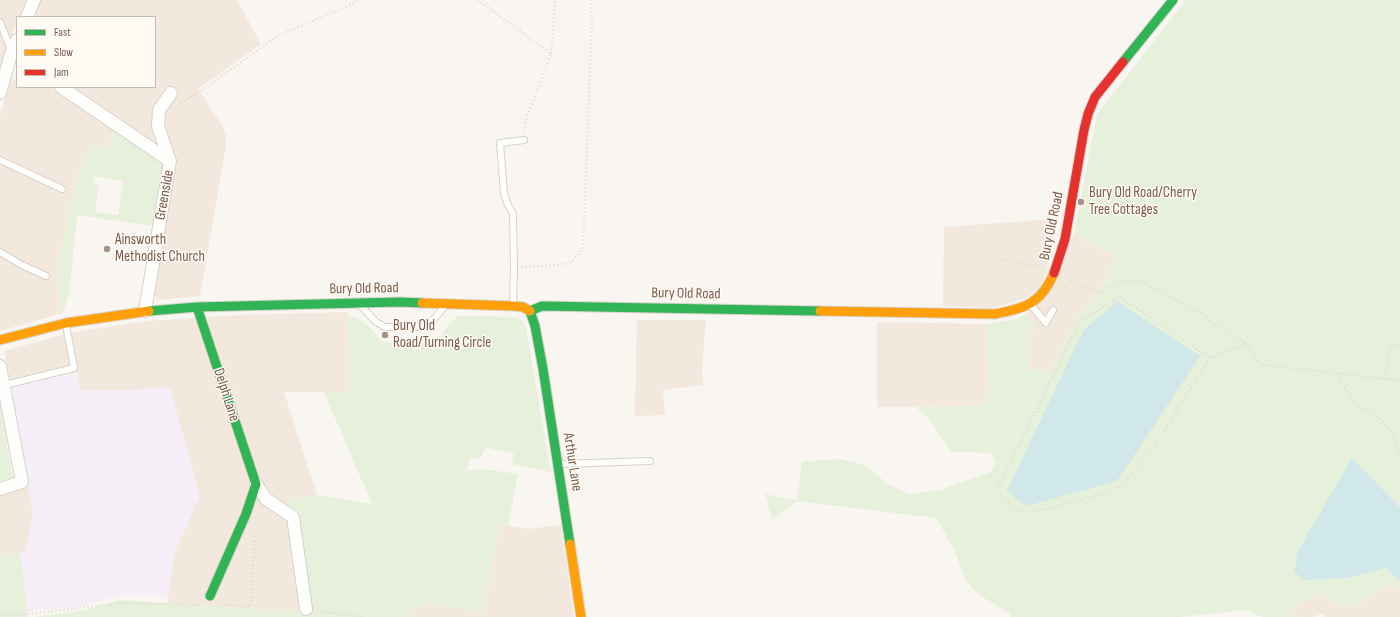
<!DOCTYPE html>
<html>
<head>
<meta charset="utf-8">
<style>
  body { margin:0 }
  #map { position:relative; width:1400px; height:617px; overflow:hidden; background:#f9f5f0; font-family:"Sofia Sans Condensed",sans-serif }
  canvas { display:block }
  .legend { position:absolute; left:16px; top:16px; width:140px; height:72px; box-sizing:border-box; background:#fffaf3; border:1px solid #cabbb1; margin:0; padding:5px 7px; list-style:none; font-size:12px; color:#7a5c4d }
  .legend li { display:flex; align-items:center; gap:8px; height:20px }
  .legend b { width:20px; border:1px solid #cabbb1 }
</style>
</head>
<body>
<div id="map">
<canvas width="1400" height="617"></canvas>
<ul class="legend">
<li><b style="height:5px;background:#30b455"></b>Fast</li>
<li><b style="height:5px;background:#ff9f0a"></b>Slow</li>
<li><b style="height:5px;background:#e5322d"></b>Jam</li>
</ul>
</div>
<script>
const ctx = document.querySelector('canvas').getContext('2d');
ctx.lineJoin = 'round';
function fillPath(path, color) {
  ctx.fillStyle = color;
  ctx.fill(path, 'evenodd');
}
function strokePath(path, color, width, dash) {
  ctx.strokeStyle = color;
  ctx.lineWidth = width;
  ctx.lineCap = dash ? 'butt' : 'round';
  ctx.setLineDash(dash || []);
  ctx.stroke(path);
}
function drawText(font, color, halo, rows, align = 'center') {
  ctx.font = font + ' "Sofia Sans Condensed",sans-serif';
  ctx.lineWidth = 3;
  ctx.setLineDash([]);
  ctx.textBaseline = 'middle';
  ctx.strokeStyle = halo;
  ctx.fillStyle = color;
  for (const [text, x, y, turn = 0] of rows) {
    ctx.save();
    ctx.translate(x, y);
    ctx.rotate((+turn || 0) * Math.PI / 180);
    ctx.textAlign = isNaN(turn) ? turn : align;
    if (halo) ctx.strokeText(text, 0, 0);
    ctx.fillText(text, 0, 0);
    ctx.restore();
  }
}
const residential = new Path2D(`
  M0,0H26L19,17H17V21L7,46L0,68Z
  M40,0H237L261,44L198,89L223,127L226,136V146L200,296L158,300L154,296L175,161L68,87H155V17H33Z
  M17,78V87H50L117,132L106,149L79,172L56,273L63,313L0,331V115L11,81Z
  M1057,219L1047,271L1041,285L1026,298L993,308L943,306L944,227Z
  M1074,234L1116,257L1101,290L1077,318L1050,372L1028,369L1033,323L1027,314Z
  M348,312L350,392H284L317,495L287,501L310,613L167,603L175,551L200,495L80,391L77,372L12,387L4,351L73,332L148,321L242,315Z
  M637,320H706L702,369L703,385L663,390L665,415L635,416Z
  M877,322L988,324L989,397L977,406L877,407Z
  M28,485L33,514L25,553L0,555V493Z
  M499,525L528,529L561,525L574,617H409L410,612L421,606L434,603L484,612Z
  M1390,582L1400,587V617H1324V613L1312,617H1297L1288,608L1320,593L1337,605L1379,590Z`);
const education = new Path2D(`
  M77,372L80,391L170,388L200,495L175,551L168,595L119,594L83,606L27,612L20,552H25L33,514L12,387Z`);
const green = new Path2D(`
  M1186,0H1400V507L1352,458L1305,580L1348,578L1385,568L1400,581V587L1390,582C1375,593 1355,616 1335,604C1330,601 1325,597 1320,593L1289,608L1297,617H1262L1247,610L1180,617H1010V614L978,594L966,580L954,549L936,518L797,501L772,519L765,494L797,501L802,462L840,459L864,465L888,484L909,494L940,490L990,472L996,463L992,453L951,452L929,419L916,407L977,406L989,397L988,324L1016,319L1027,314L1033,323L1028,369L1050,371L1077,318L1101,290L1116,257L1074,234L1097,114Z
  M117,132L162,162L164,166L154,226L77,215L69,294L63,313L56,273L79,172L89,146L95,142L106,149ZM94,176L123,181L118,215L95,212L99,185L93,184Z
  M348,315C365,318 371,331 383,342L412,344L431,342L442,335L450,322L459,316L516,317L523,321L526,328L551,472L512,464L514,454L485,447L481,458L470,459L467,471L483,469L518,474L508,526L499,525L484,613L434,603L421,606L410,612L409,617H34L86,610L120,600L167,603L310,613L287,501L317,495L372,504L324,392L350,391Z
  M0,402L13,480L0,484Z
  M20,552L28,617H0V555Z`);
const water = new Path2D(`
  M1117,301L1200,356L1117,481L1026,506L1007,491L1083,331Z
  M1352,458L1400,507V581L1385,568L1348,578L1305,580L1294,572L1298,551Z`);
const path = new Path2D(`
  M478,0L551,54L526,119L525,132
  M551,54L555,0
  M177,105L202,90L279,35L344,8L359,0
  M1003,259L1041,267
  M522,267L559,265L572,262L583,249L592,20L591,0
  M1067,279L1094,291L1101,293L1114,283L1127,280L1141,281L1206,316L1209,321L1246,343L1259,364L1385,379L1400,380
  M1210,358L1120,297L1083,319L1077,327L997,490C1009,504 1013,512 1033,512L1106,493L1124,483L1154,447L1210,358L1246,343
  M1336,374C1342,383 1348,394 1356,403C1361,408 1368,410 1374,414C1391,426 1396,440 1400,460
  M1385,379L1390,348L1400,344
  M220,605L251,606L255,530
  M317,611L364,617
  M0,614H29L121,603L200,605`);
const lane = new Path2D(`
  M0,22L11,50
  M0,160L62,189
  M0,252L22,265L46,276
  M513,305L514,267L513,214L508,205L504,193L500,143L524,140
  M1031,305L1046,323L1053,310
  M361,306L376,322L385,327H423L433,320L445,306
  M5,385L74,368L66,325
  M559,464L650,461`);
const street = new Path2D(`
  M27,17L34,0
  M61,87L170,161L145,311
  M0,93L11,54L17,40
  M170,161L158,126L159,110L171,93
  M0,366L22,482L0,489
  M256,484L266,499L293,517L306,609`);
const fast = new Path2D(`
  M1123,62L1173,0
  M197,307L256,484L246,514L210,596
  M149,311L197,307L401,302L422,303
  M530,311L542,306L820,311
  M530,311L535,326L543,369L570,544`);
const slow = new Path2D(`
  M422,303L513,306L523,307L530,311
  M820,311L995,314C1025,308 1041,304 1054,273
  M0,340L66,323L149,311
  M570,544L581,617`);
const jam = new Path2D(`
  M1054,273L1065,239L1084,130L1088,114L1095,97L1123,62`);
const markers = [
  [1081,202,4,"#a69286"],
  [107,249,4,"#a69286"],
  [385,335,4,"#a69286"]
];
const poiNames = [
  ["Bury Old Road/Cherry",1089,193],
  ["Tree Cottages",1089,210],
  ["Ainsworth",115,240],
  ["Methodist Church",115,257],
  ["Bury Old",393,326],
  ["Road/Turning Circle",393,343]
];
const streetNames = [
  ["Greenside",165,195,-80],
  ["Bury Old Road",1052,226,-78],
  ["Bury Old Road",364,289,-1],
  ["Bury Old Road",686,294,1],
  ["Delph Lane",226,395,72],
  ["Arthur Lane",572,462,81]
];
fillPath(residential, '#f2e8de');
fillPath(education, '#f6eef6');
fillPath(green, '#e7f0db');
fillPath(water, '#d0e8ea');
strokePath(lane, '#d7d1cb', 8);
strokePath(street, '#d7d1cb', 14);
strokePath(fast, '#d9d2cb', 11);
strokePath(slow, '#d9d2cb', 11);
strokePath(jam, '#d9d2cb', 11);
strokePath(path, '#dcd5d0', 2, [1, 3]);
strokePath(lane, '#fefefd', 6);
strokePath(street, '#fefefd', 12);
strokePath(fast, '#30b455', 9);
strokePath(slow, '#ff9f0a', 9);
strokePath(jam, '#e5322d', 9);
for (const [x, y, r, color] of markers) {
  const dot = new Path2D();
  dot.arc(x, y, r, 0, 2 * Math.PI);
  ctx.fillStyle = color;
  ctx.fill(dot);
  strokePath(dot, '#fffaf3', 1.5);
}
drawText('15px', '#7a5c4d', '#fffaf3', poiNames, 'left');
drawText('15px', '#7a5c4d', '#fffaf3', streetNames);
</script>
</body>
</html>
